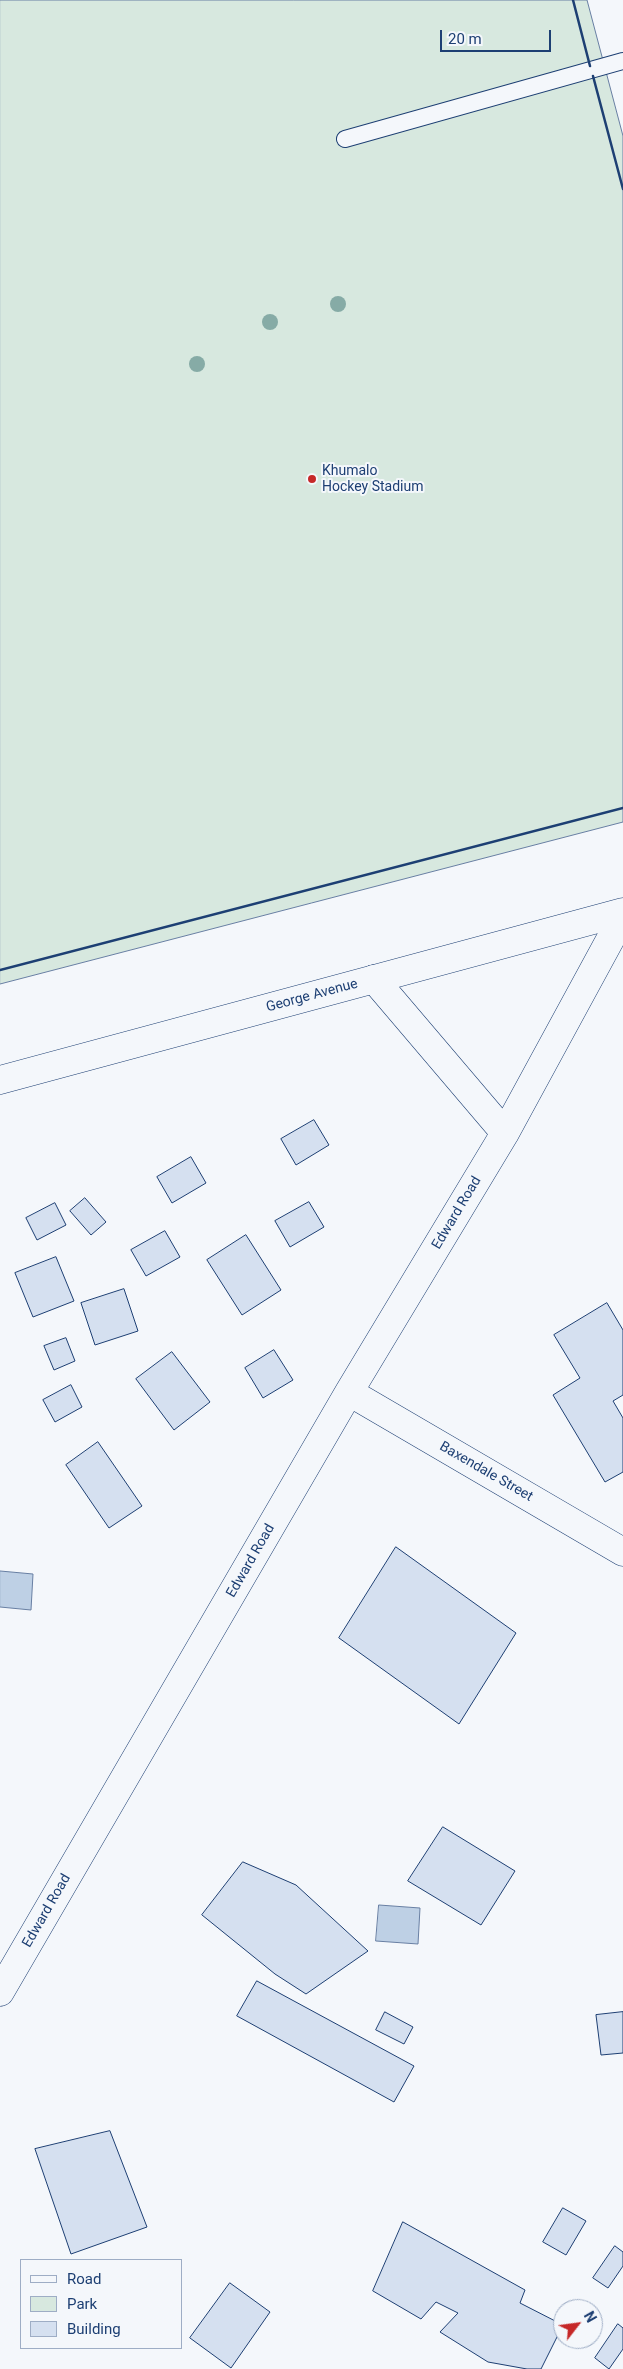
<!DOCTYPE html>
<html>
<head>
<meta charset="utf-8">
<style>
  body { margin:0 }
  #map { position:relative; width:623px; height:2369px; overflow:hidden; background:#f4f7fb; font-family:Roboto,sans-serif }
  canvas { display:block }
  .legend { position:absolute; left:20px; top:2259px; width:162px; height:90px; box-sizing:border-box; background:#f4f7fb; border:1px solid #9eadc5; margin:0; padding:6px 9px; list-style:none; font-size:15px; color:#1d3f73 }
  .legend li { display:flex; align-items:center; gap:10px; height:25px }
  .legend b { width:25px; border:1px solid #9eadc5 }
  .north { position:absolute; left:553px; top:2299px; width:50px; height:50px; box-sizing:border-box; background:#f4f7fb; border:1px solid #9eadc5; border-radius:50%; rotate:60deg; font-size:14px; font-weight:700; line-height:20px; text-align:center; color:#1d3f73 }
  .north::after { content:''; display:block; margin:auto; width:18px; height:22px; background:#c62828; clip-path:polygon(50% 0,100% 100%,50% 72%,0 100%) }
  .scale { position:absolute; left:440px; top:30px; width:111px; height:22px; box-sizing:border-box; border:2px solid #1d3f73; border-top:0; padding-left:6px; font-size:15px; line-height:18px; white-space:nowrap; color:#1d3f73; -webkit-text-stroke:4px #f4f7fb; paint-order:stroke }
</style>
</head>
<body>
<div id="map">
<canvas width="623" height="2369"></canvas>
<ul class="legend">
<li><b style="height:6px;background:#f4f7fb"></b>Road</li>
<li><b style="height:14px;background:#d7e8df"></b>Park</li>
<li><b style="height:14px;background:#d5e0f0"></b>Building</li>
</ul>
<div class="north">N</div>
<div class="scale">20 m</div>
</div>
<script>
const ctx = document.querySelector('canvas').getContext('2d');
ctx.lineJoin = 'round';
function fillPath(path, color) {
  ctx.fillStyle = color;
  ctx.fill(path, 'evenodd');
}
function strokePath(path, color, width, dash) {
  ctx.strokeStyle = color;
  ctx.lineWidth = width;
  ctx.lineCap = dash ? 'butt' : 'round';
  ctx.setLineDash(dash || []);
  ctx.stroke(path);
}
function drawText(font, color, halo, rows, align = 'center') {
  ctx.font = font + ' Roboto,sans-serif';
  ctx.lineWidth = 4;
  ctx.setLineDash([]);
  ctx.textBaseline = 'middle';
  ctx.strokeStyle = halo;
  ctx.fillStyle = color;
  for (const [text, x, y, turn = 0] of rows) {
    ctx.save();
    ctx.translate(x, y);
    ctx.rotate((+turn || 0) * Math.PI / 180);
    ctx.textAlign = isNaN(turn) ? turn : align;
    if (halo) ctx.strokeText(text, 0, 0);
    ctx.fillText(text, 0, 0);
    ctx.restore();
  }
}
const green = new Path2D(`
  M0,0H587L623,136V822L0,984Z`);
const water = new Path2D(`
  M0,1571L33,1574L31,1610L0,1607Z
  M379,1905L420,1908L418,1944L376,1941Z`);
const building = new Path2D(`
  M314,1120L329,1145L296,1165L281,1139Z
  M191,1157L206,1183L172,1203L157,1177Z
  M85,1198L106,1222L91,1235L70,1211Z
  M309,1202L324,1227L290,1247L275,1221Z
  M55,1203L66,1225L37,1240L26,1218Z
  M165,1231L180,1257L146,1276L131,1250Z
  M246,1235L281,1290L242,1315L207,1260Z
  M56,1257L74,1301L33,1317L15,1273Z
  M124,1289L138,1331L95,1345L81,1303Z
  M607,1303L623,1330V1395L613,1401L623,1418V1472L605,1482L553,1395L580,1378L554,1335Z
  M66,1338L75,1361L54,1370L44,1346Z
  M274,1350L293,1380L263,1398L245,1368Z
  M172,1352L210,1402L174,1430L136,1379Z
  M71,1385L82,1407L55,1422L43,1400Z
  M98,1442L142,1506L109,1528L66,1465Z
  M396,1547L516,1633L459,1724L339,1638Z
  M443,1827L515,1871L481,1925L408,1881Z
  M243,1862L296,1885L368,1951L306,1994L275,1974L202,1915Z
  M257,1981L414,2066L394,2102L237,2016Z
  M385,2012L413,2027L404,2044L376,2030Z
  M623,2012V2053L601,2055L596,2015Z
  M110,2131L147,2227L71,2254L35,2149Z
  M563,2208L586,2221L566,2255L543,2242Z
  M403,2222L525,2290L520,2303L563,2325L541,2369H527L488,2362L440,2332L458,2313L436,2302L421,2319L373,2291Z
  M615,2246L623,2252V2266L608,2288L593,2278Z
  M230,2283L270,2312L231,2368L190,2338Z
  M618,2324L623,2328V2349L609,2369L595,2358Z`);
const lane = new Path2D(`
  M345,139L623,61`);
const street = new Path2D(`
  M374,979L505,1133
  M349,1392L623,1552
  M0,1992L349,1392L505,1133L623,916`);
const secondary = new Path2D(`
  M0,1080L623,912`);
const wall = new Path2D(`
  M573,0L590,66
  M593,76L623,189
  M0,970L623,808`);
const trees = [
  [338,304],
  [270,322],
  [197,364]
];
const markers = [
  [312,479,5,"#c62828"]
];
const poiNames = [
  ["Khumalo",322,471],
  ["Hockey Stadium",322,487]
];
const streetNames = [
  ["George Avenue",312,996,-15],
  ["Edward Road",457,1213,-59],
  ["Baxendale Street",486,1472,30],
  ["Edward Road",251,1561,-60],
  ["Edward Road",47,1911,-60]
];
fillPath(green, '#d7e8df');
strokePath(green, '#687fa3', 1);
fillPath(water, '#bed0e5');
strokePath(water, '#687fa3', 1);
fillPath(building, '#d5e0f0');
strokePath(building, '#1d3f73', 1);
strokePath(lane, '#1d3f73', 18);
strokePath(street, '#1d3f73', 29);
strokePath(secondary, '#1d3f73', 29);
strokePath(lane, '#f4f7fb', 16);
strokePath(street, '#f4f7fb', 28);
strokePath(secondary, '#f4f7fb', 28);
strokePath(wall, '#1d3f73', 2.5);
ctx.fillStyle = '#86aba6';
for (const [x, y] of trees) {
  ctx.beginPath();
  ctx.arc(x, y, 8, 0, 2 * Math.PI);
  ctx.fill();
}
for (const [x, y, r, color] of markers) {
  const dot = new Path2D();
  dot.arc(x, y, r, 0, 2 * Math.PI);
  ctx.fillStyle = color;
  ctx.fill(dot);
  strokePath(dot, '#f4f7fb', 2);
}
drawText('14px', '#1d3f73', '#f4f7fb', poiNames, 'left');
drawText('14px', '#1d3f73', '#f4f7fb', streetNames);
</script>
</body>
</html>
